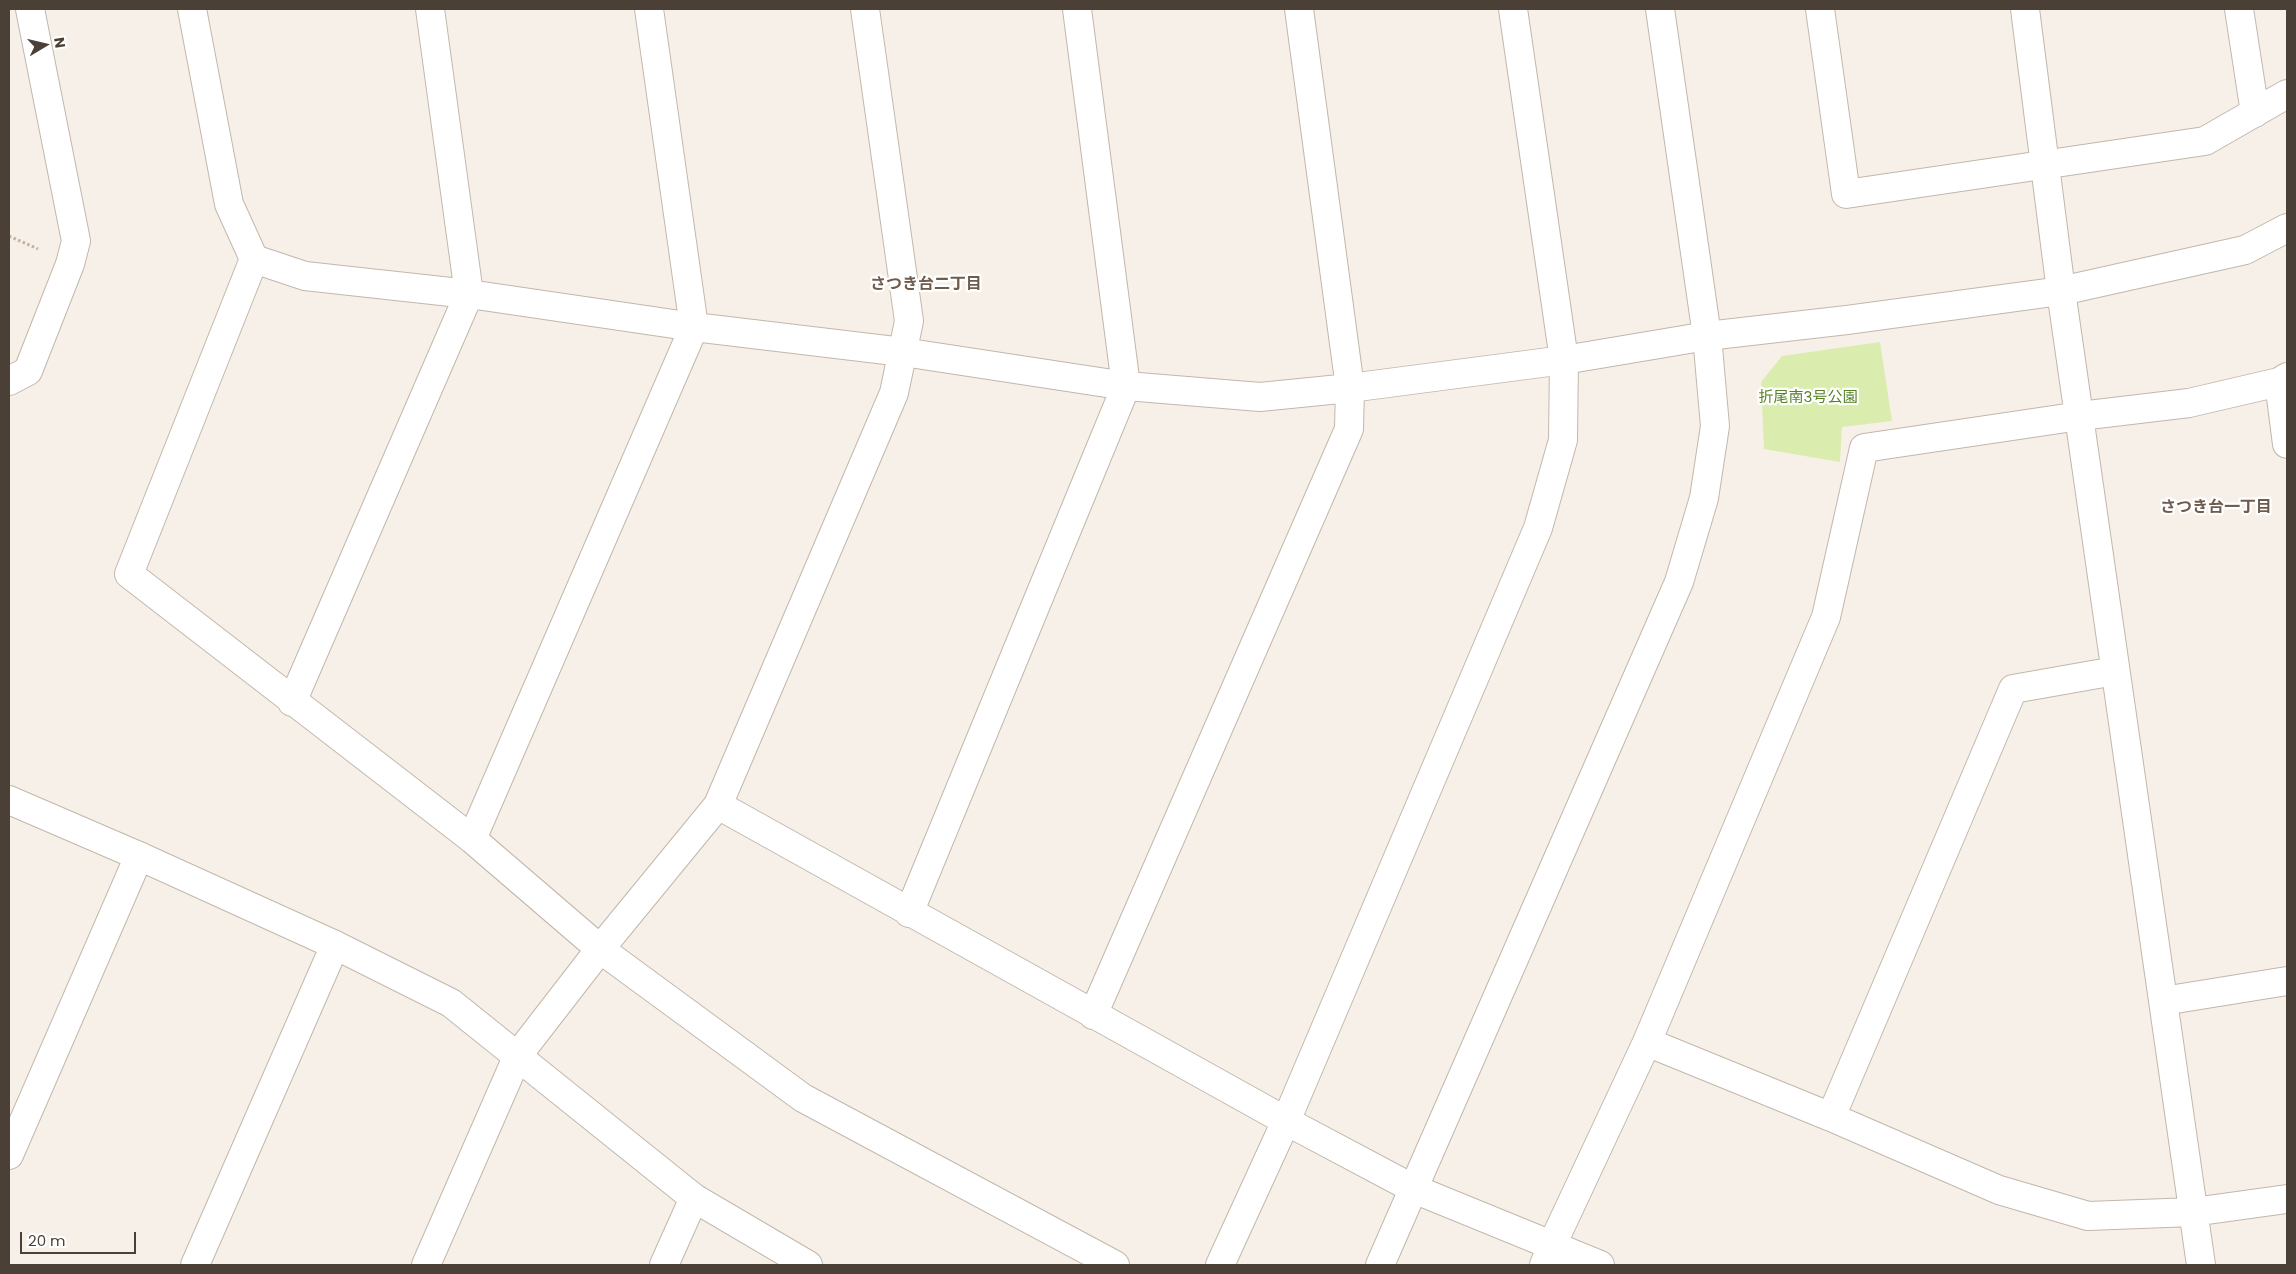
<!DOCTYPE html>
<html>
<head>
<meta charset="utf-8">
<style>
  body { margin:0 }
  #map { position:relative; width:2296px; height:1274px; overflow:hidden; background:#f6f0e9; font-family:Poppins,sans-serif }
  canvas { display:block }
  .frame { position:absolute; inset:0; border:10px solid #4b4036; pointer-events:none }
  .north { position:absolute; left:20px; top:20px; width:50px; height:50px; -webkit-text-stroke:4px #fff; paint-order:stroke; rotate:81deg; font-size:14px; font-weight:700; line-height:20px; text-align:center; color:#4b4036 }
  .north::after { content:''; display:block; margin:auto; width:18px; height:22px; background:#4b4036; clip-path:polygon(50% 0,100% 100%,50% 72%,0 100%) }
  .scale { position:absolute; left:20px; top:1232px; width:116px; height:22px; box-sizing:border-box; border:2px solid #4b4036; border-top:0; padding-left:6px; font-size:15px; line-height:18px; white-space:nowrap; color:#4b4036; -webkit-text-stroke:4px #fff; paint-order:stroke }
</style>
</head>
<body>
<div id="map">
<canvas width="2296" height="1274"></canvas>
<div class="frame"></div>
<div class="north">N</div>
<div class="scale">20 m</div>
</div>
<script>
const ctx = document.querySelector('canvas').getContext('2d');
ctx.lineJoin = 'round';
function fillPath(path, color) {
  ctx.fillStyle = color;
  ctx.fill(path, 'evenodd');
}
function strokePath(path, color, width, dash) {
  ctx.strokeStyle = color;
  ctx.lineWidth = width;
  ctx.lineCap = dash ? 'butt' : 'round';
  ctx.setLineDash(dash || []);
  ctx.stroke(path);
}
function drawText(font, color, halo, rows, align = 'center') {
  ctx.font = font + ' Poppins,"Noto Sans JP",sans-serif';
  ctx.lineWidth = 4.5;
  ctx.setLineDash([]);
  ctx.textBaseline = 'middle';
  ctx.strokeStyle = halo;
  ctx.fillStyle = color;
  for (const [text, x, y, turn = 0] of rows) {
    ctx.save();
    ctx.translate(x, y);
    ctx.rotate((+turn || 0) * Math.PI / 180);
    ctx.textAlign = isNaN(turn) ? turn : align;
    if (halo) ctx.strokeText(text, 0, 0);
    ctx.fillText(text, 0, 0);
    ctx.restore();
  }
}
const green = new Path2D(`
  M1880,342L1892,421L1842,427L1840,462L1764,449L1761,382L1782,356Z`);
const path = new Path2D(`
  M9,236L38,249`);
const minor = new Path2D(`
  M192,9L229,204L254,259L305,276L469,294L694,327L903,352L1126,386L1260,397L1350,388L1564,360L1707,336L1847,320L2061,291L2245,250L2287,228
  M1820,9L1846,194L2205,141L2287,94
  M2025,9L2061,291L2201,1265
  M2239,9L2255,113
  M254,259L129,574L472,839L600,949L803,1098L1115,1265
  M9,381L28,371L70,264L76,241L30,9
  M2279,382L2287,444
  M292,702L469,294L430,9
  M718,805L1286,1121L1414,1189L1600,1265
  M472,839L694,327L649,9
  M909,913L1126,386L1077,9
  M2163,1001L2287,981
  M1093,1015L1349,429L1350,388L1299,9
  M1647,1042L1831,1117L1999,1190L2088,1216L2193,1212L2287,1199
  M1831,1117L2013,689L2115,671
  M9,1155L139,856
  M195,1265L335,945
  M426,1265L518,1055L600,949L718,805L894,393L909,321L865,9
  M664,1265L694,1198
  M1220,1265L1286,1121L1538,528L1563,440L1564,360L1513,9
  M1544,1265L1552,1245L1647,1042L1826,617L1864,448L2080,416L2189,403L2279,382L2287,377`);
const tertiary = new Path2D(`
  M9,800L139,856L335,945L451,1003L694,1198L808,1265
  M1380,1265L1679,582L1704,498L1715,426L1707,336L1660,9`);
const parkNames = [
  ["折尾南3号公園",1808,398]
];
const neighbourhoodNames = [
  ["さつき台二丁目",926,285],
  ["さつき台一丁目",2216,508]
];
fillPath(green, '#daedaf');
strokePath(minor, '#c3b7ab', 30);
strokePath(tertiary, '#c3b7ab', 30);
strokePath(path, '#c6b09a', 3, [2.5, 2.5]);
strokePath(minor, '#fff', 28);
strokePath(tertiary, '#fff', 28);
drawText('15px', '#558323', '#fff', parkNames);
drawText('bold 16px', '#6f5c4d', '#fff', neighbourhoodNames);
</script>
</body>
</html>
